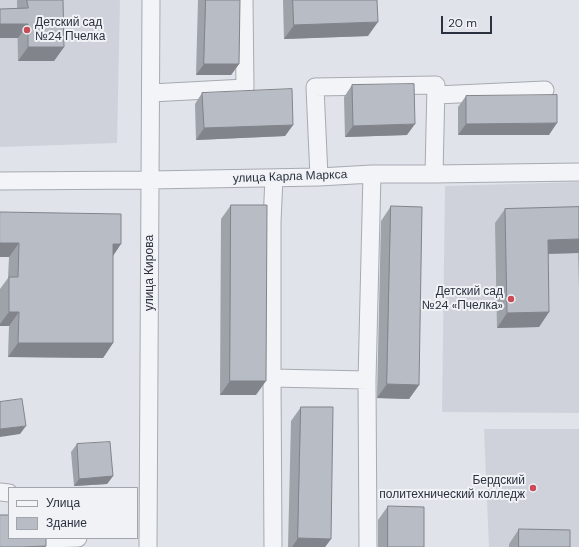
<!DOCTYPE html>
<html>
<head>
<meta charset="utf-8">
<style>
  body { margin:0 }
  #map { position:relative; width:579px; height:547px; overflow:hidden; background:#e0e3e9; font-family:"DM Sans",sans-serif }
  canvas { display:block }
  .legend { position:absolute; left:8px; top:487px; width:130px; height:52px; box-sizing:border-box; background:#f0f2f6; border:1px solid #a1a5ad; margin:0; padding:5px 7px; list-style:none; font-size:12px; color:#2a313f }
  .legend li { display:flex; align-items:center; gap:8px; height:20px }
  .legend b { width:20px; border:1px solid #a1a5ad }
  .scale { position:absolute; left:441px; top:16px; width:51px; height:18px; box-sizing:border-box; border:2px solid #2a313f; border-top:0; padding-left:5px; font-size:12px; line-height:14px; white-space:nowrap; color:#2a313f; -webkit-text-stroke:3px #f0f2f6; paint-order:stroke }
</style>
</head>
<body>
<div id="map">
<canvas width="579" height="547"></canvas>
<ul class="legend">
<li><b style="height:5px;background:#f3f4f7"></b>Улица</li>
<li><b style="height:11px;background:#b8bcc5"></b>Здание</li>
</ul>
<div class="scale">20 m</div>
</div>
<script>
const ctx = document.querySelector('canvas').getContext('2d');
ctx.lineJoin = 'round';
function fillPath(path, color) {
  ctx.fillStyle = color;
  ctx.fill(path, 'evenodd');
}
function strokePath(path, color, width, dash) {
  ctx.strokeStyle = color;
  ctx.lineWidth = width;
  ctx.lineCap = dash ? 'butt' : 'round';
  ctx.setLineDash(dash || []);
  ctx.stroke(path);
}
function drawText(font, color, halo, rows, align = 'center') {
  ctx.font = font + ' "DM Sans",sans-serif';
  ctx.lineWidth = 4;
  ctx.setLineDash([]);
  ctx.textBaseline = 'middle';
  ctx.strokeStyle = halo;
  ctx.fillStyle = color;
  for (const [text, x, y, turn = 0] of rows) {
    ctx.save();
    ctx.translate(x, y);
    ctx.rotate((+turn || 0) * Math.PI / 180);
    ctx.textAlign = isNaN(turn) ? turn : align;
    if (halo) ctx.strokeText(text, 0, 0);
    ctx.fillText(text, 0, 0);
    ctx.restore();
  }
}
const built = new Path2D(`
  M0,0H120L117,143L0,147Z
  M579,182V413L442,412L445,186Z
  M484,429H579V547H489Z`);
const minor = new Path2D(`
  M151,93L245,88L244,0
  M436,95L545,90
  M319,177L315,87L436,85L434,174
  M274,178L272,222V378L367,380
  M0,181L150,180L319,177L372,174H434L579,172
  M272,378L273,547
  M0,492L9,493
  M48,538L49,539L78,538
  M148,547L151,0
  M368,547L367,380L372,174`);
const wall = new Path2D(`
  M17,0H63L64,47L54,61H18Z
  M198,0H240L239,64L231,75H196Z
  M283,0H377L368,36L284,39Z
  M352,85L407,135L345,137L344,97Z
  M202,93L293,125L285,136L196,140L195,104Z
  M466,96L549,135H458V107Z
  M231,205L256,395H220L221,219Z
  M391,206L419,385L409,399L377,398L381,221Z
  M579,207V288L578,253L548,254L549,312L539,327L497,328L495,223L505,209Z
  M0,212L113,255V343L103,358L8,357L9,326H0V289L8,278L9,257Z
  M301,407L331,539L325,547H288L291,421Z
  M77,444L113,476L107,484L74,486L71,452Z
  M388,506L424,547H378V520Z
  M519,529L570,547H509V544Z`);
const shadedWall = new Path2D(`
  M378,22L368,36L284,39L294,25Z
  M0,24H28L18,38H0Z
  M28,47H64L54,61H18Z
  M204,64H239L231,75H196Z
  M557,123L549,135H458L466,124Z
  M415,124L407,135L345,137L353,126Z
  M293,125L285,136L196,140L204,128Z
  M579,239V252L578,253L538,254L548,240Z
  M0,243H19L9,257H0Z
  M113,244H121L111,259Z
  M9,312H19L9,326H0V324Z
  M549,312L539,327L497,328L507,313Z
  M18,343H113L103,358L8,357Z
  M230,381H266L256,395H220Z
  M387,384L419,385L409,399L377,398Z
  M26,426L20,434L0,437V429Z
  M113,476L107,484L74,486L79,479Z
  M298,538L331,539L325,547H292Z
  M46,546L45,547H21Z`);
const building = new Path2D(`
  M27,0H63L64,47H28V24H0V9L28,8Z
  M206,0H240L239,64H204Z
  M293,0H377L378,22L294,25Z
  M414,84L415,124L353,126L352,85Z
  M292,89L293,125L204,128L202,93Z
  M557,95V123L466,124V96Z
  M231,205H267L266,381H230Z
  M391,206L422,207L419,385L387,384Z
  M579,207V239L548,240L549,312L507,313L505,209Z
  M0,212L121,214V244H113V343H18L19,312H9V277H18L19,243H0Z
  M22,399L26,426L0,429V402Z
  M301,407H333L331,539L298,538Z
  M110,442L113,476L79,479L77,444Z
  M388,506L424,507V547H388Z
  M0,515H9V538H46V546L21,547H0Z
  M519,529L570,530V547H519Z`);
const markers = [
  [27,30,4,"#c84b58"],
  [511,299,4,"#c84b58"],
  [533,488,4,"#c84b58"]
];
const poiNames = [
  ["Детский сад",35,23,"left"],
  ["№24 Пчелка",35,37,"left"],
  ["Детский сад",503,292],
  ["№24 «Пчелка»",503,306],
  ["Бердский",525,481],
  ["политехнический колледж",525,495]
];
const streetNames = [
  ["улица Карла Маркса",290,177,-2],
  ["улица Кирова",150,273,-90]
];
fillPath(built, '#cfd2da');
strokePath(minor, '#a6aab3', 19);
strokePath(minor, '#f3f4f7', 17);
fillPath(wall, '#9ea2a9');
fillPath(shadedWall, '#81848a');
fillPath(building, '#b8bcc5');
strokePath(building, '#81848a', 1);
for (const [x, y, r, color] of markers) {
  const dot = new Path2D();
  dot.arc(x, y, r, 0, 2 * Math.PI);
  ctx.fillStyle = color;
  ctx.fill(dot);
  strokePath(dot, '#f0f2f6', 1.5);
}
drawText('12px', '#2a313f', '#f0f2f6', poiNames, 'right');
drawText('12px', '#2a313f', '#f0f2f6', streetNames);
</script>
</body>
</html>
